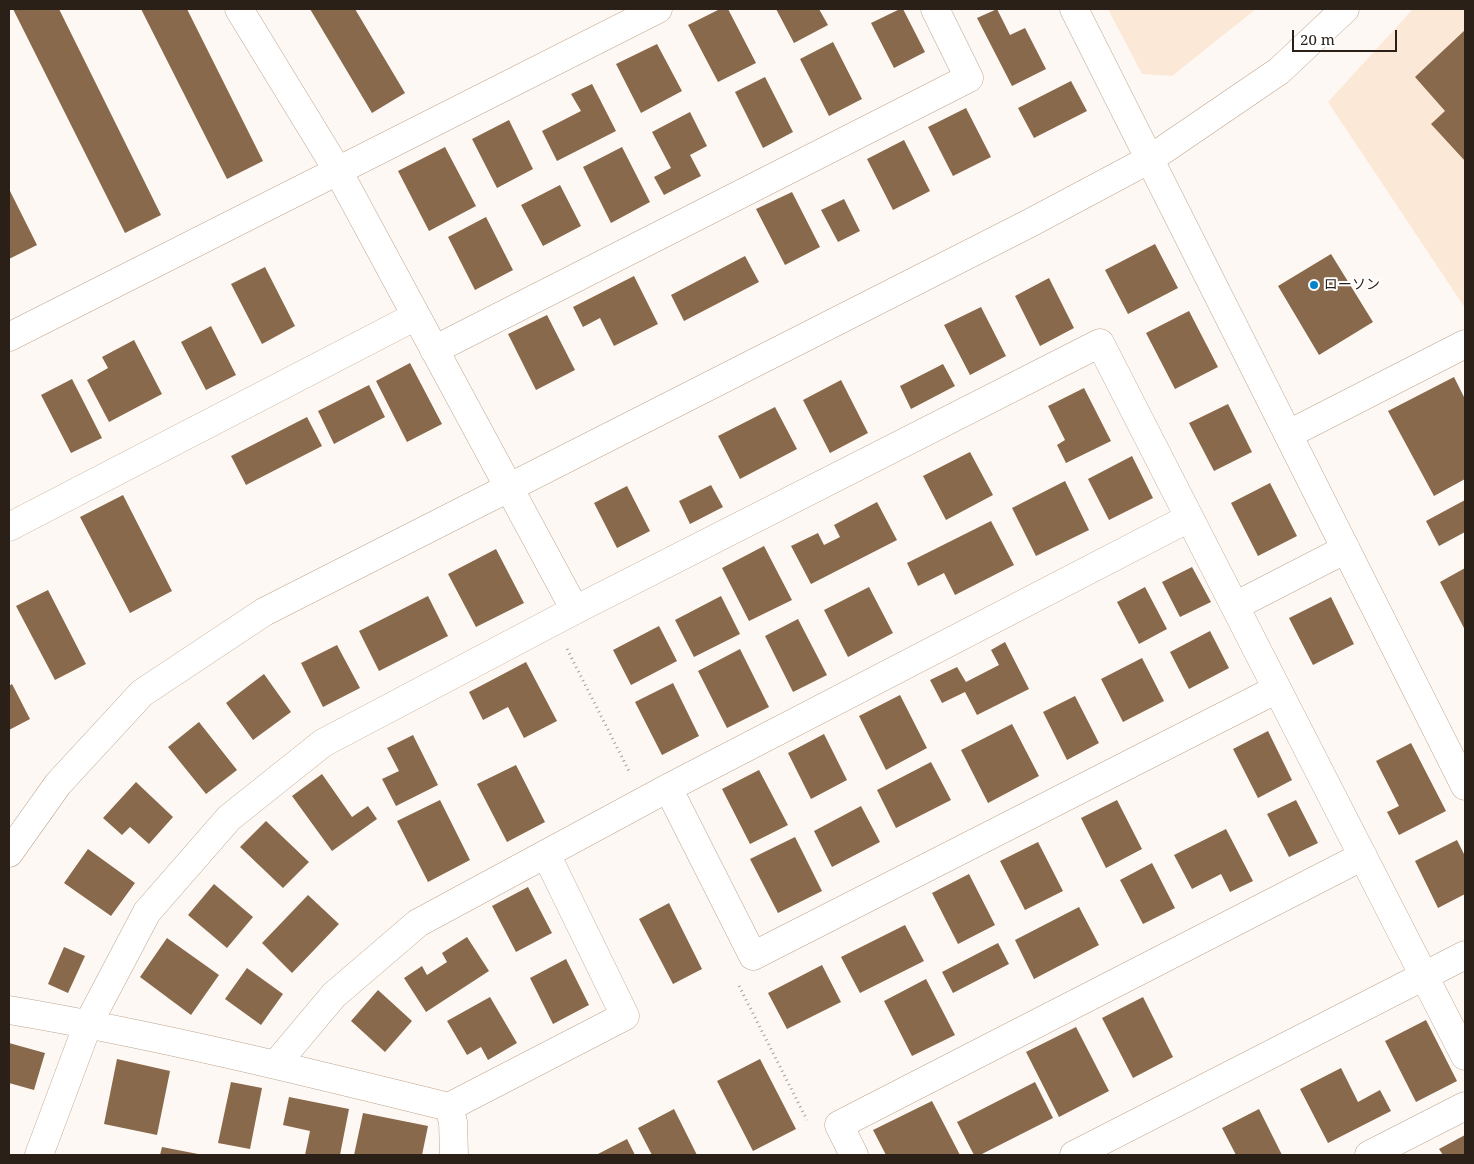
<!DOCTYPE html>
<html>
<head>
<meta charset="utf-8">
<style>
  body { margin:0 }
  #map { position:relative; width:1474px; height:1164px; overflow:hidden; background:#fdf8f3; font-family:"Noto Serif",serif }
  canvas { display:block }
  .frame { position:absolute; inset:0; border:10px solid #2a2018; pointer-events:none }
  .scale { position:absolute; left:1292px; top:30px; width:105px; height:22px; box-sizing:border-box; border:2px solid #2a2018; border-top:0; padding-left:6px; font-size:15px; line-height:18px; white-space:nowrap; color:#2a2018; -webkit-text-stroke:4px #fff; paint-order:stroke }
</style>
</head>
<body>
<div id="map">
<canvas width="1474" height="1164"></canvas>
<div class="frame"></div>
<div class="scale">20 m</div>
</div>
<script>
const ctx = document.querySelector('canvas').getContext('2d');
ctx.lineJoin = 'round';
function fillPath(path, color) {
  ctx.fillStyle = color;
  ctx.fill(path, 'evenodd');
}
function strokePath(path, color, width, dash) {
  ctx.strokeStyle = color;
  ctx.lineWidth = width;
  ctx.lineCap = dash ? 'butt' : 'round';
  ctx.setLineDash(dash || []);
  ctx.stroke(path);
}
function drawText(font, color, halo, rows, align = 'center') {
  ctx.font = font + ' "Noto Serif","Noto Sans JP",serif';
  ctx.lineWidth = 4;
  ctx.setLineDash([]);
  ctx.textBaseline = 'middle';
  ctx.strokeStyle = halo;
  ctx.fillStyle = color;
  for (const [text, x, y, turn = 0] of rows) {
    ctx.save();
    ctx.translate(x, y);
    ctx.rotate((+turn || 0) * Math.PI / 180);
    ctx.textAlign = isNaN(turn) ? turn : align;
    if (halo) ctx.strokeText(text, 0, 0);
    ctx.fillText(text, 0, 0);
    ctx.restore();
  }
}
const built = new Path2D(`
  M1108,9H1256L1172,76L1142,74Z
  M1413,9H1465V308L1328,102Z`);
const building = new Path2D(`
  M13,9H59L161,215L125,233Z
  M141,9H187L263,161L227,179Z
  M310,9H355L405,93L372,113Z
  M720,9H728L756,63L718,82L688,25Z
  M776,9H819L828,25L794,43Z
  M900,9H903L925,52L894,68L871,23Z
  M997,9L1010,35L1025,28L1046,69L1012,86L977,18Z
  M1465,30V161L1431,124L1445,111L1415,77Z
  M833,42L862,99L829,116L800,59Z
  M657,44L682,91L641,113L616,64Z
  M765,77L793,132L763,148L735,92Z
  M1071,81L1087,111L1034,138L1018,108Z
  M592,84L616,131L557,161L542,131L581,111L571,94Z
  M966,108L991,157L953,176L928,127Z
  M690,112L707,146L690,155L701,176L664,195L654,177L671,168L652,132Z
  M509,120L533,169L497,188L472,139Z
  M904,140L930,191L893,210L867,159Z
  M445,147L476,206L429,231L398,171Z
  M622,147L650,202L611,223L583,167Z
  M560,185L581,226L543,246L521,205Z
  M9,189L37,245L9,259Z
  M792,192L820,247L785,265L756,209Z
  M844,199L860,231L838,242L821,210Z
  M486,217L513,270L475,290L448,237Z
  M1155,244L1178,288L1128,314L1105,270Z
  M1331,254L1373,322L1319,355L1278,286Z
  M745,256L759,282L684,321L671,295Z
  M265,267L295,326L262,344L231,284Z
  M634,276L658,324L614,346L600,318L583,327L573,307Z
  M1049,278L1074,328L1040,346L1015,296Z
  M981,307L1006,356L970,375L944,325Z
  M1189,311L1218,367L1175,389L1146,333Z
  M547,315L575,370L536,390L508,334Z
  M211,326L236,375L206,390L181,342Z
  M134,340L162,394L109,422L87,380L108,368L102,357Z
  M410,363L442,424L407,442L376,381Z
  M943,364L955,386L911,409L900,386Z
  M1454,377L1465,399V479L1434,496L1388,411Z
  M72,379L102,438L71,453L41,395Z
  M841,380L868,433L830,453L803,400Z
  M369,385L385,417L334,444L318,411Z
  M1084,388L1111,441L1066,463L1057,445L1065,440L1048,406Z
  M1228,404L1252,452L1214,471L1189,423Z
  M775,407L797,449L740,479L718,436Z
  M307,417L322,446L246,485L231,456Z
  M970,452L993,495L946,520L923,476Z
  M1132,456L1153,498L1109,520L1088,479Z
  M1065,481L1089,530L1036,556L1012,508Z
  M1270,483L1297,536L1258,556L1231,503Z
  M711,485L723,507L690,524L679,501Z
  M627,486L650,531L617,548L594,503Z
  M123,495L172,591L130,613L80,517Z
  M1465,500V532L1439,546L1426,521Z
  M877,502L897,540L811,584L791,546L818,533L824,545L840,537L834,525Z
  M991,521L1014,565L955,595L944,573L918,586L907,563Z
  M764,546L792,600L749,621L722,568Z
  M496,549L524,603L476,627L448,574Z
  M1192,567L1211,602L1180,617L1162,582Z
  M1465,568V630L1440,582Z
  M869,587L893,633L848,657L824,610Z
  M1145,587L1167,629L1139,644L1117,602Z
  M48,590L86,664L55,680L16,606Z
  M428,596L448,636L379,671L359,631Z
  M721,596L740,634L694,657L675,620Z
  M1331,597L1354,644L1313,665L1289,618Z
  M798,619L827,675L793,692L765,636Z
  M659,626L677,661L631,685L613,650Z
  M1210,631L1229,668L1189,689L1170,652Z
  M1005,642L1029,689L977,715L965,692L942,703L930,680L957,667L966,682L999,665L991,650Z
  M337,645L360,688L323,707L301,663Z
  M740,649L769,707L727,728L698,671Z
  M1142,658L1164,701L1123,722L1101,679Z
  M526,662L557,721L524,738L508,707L483,720L469,692Z
  M264,674L291,712L253,740L226,703Z
  M673,683L699,736L662,755L635,702Z
  M12,684L30,719L9,730V686Z
  M900,695L927,748L886,770L859,716Z
  M1075,696L1099,743L1067,760L1043,712Z
  M199,722L237,770L206,794L168,747Z
  M1012,724L1039,776L988,803L961,750Z
  M1268,731L1292,780L1258,798L1233,749Z
  M824,734L847,780L811,799L788,753Z
  M413,735L438,785L396,806L382,779L399,771L387,748Z
  M1411,743L1446,811L1399,835L1387,812L1399,806L1376,761Z
  M931,762L951,800L896,828L877,790Z
  M516,765L545,822L507,842L477,784Z
  M759,770L788,825L750,844L722,789Z
  M322,774L352,817L368,806L377,819L332,851L292,796Z
  M136,782L173,817L149,844L130,827L122,835L103,818Z
  M440,800L470,860L428,882L397,821Z
  M1117,800L1142,849L1106,868L1081,818Z
  M1296,800L1318,843L1289,857L1267,814Z
  M861,806L880,842L832,867L814,831Z
  M266,821L309,862L283,888L240,847Z
  M1226,829L1253,881L1230,892L1221,874L1192,889L1174,855Z
  M795,837L822,891L778,913L750,859Z
  M1457,840L1465,856V894L1438,908L1415,861Z
  M1038,842L1063,891L1025,910L1000,861Z
  M88,849L135,883L111,916L64,883Z
  M1152,863L1175,908L1143,924L1120,880Z
  M969,874L995,925L958,944L932,893Z
  M214,884L253,917L227,948L188,915Z
  M528,887L552,933L516,952L492,906Z
  M308,895L339,924L292,973L262,943Z
  M669,903L702,969L673,984L639,919Z
  M1079,907L1099,945L1034,979L1015,940Z
  M905,925L924,961L860,993L841,957Z
  M467,937L489,971L426,1012L404,978L422,966L427,975L447,962L442,953Z
  M167,938L219,975L191,1015L140,977Z
  M998,943L1009,964L953,993L942,972Z
  M64,947L85,956L68,993L48,984Z
  M566,959L589,1005L553,1024L530,978Z
  M822,965L841,1002L787,1029L768,993Z
  M247,968L283,994L261,1025L225,999Z
  M926,979L955,1035L912,1056L884,1001Z
  M378,990L412,1021L385,1052L351,1021Z
  M490,997L517,1043L488,1060L481,1047L467,1055L447,1021Z
  M1143,997L1173,1057L1133,1078L1102,1018Z
  M1426,1020L1457,1081L1416,1102L1385,1041Z
  M1076,1027L1109,1091L1059,1117L1026,1052Z
  M9,1043L45,1053L34,1090L9,1083Z
  M117,1059L170,1071L157,1135L104,1124Z
  M760,1059L796,1129L753,1151L717,1081Z
  M1341,1068L1358,1102L1380,1090L1391,1111L1328,1143L1300,1089Z
  M231,1082L262,1088L250,1149L218,1143Z
  M1035,1082L1053,1118L980,1155H974L957,1122Z
  M289,1097L349,1109L340,1155H305L310,1131L283,1125Z
  M932,1101L960,1155H886L873,1130Z
  M674,1109L697,1155H652L638,1128Z
  M1259,1109L1282,1155H1236L1222,1128Z
  M363,1113L428,1126L422,1155H354Z
  M1465,1135V1155H1443L1439,1149Z
  M627,1139L635,1155H596Z
  M162,1147L198,1154V1155H160Z`);
const path = new Path2D(`
  M567,649L630,773
  M739,986L807,1120`);
const minor = new Path2D(`
  M239,9L338,171L575,610
  M1074,9L1465,786
  M9,337L658,9
  M434,350L969,78L935,9
  M1289,434L1465,344
  M9,527L416,316
  M1235,606L1346,549
  M668,788L753,956L1277,689
  M9,853L58,784L142,693L264,612L1030,223L1150,159L1279,71L1345,9
  M9,1010C157,1035 303,1071 449,1107L453,1122L454,1155
  M276,1064L334,995L418,923L668,788L1189,518
  M449,1107L625,1016L546,854
  M39,1155L88,1024L147,912L229,818L323,743L575,610L1100,343L1465,1056
  M854,1155L839,1125L1363,856
  M1074,1155L1465,955
  M1369,1155L1465,1106`);
const markers = [
  [1314,285,5,"#0583cb"]
];
const poiNames = [
  ["ローソン",1324,285]
];
fillPath(built, '#fce8d7');
fillPath(building, '#89694b');
strokePath(minor, '#bea58f', 29);
strokePath(path, '#a49d97', 3, [1, 4]);
strokePath(minor, '#fff', 28);
for (const [x, y, r, color] of markers) {
  const dot = new Path2D();
  dot.arc(x, y, r, 0, 2 * Math.PI);
  ctx.fillStyle = color;
  ctx.fill(dot);
  strokePath(dot, '#fff', 2);
}
drawText('14px', '#2a2018', '#fff', poiNames, 'left');
</script>
</body>
</html>
